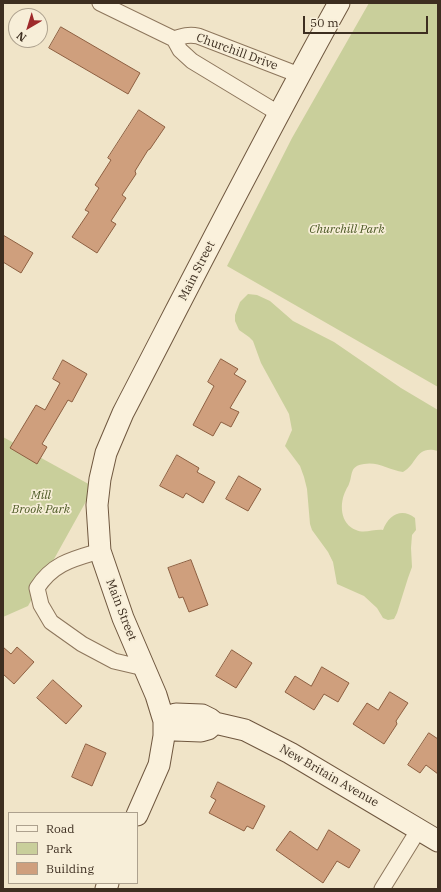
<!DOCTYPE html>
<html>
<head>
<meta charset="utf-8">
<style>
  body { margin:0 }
  #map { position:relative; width:441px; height:892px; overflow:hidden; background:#f0e4c8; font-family:"IBM Plex Serif",serif }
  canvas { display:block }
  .frame { position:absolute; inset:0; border:4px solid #3d2e20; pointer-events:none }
  .legend { position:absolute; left:8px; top:812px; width:130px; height:72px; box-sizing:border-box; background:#f7eed8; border:1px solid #ada18e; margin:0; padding:5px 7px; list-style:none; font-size:12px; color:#3d2e20 }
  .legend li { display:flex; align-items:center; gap:8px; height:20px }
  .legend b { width:20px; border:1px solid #ada18e }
  .north { position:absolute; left:8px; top:8px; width:40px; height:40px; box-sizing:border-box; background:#f7eed8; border:1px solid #ada18e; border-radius:50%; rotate:218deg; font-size:11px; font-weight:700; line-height:16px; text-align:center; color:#3d2e20 }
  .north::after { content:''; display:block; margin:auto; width:14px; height:18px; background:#9e2a2b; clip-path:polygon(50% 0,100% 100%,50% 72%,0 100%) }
  .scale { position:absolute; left:303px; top:16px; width:125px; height:18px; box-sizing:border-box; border:2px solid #3d2e20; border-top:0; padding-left:5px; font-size:12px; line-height:14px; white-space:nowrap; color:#3d2e20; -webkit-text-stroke:3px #f7eed8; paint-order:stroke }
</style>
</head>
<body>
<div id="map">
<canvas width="441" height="892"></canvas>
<div class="frame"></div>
<ul class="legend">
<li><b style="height:5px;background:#faf1dc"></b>Road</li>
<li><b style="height:11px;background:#c9cf9b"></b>Park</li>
<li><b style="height:11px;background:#cf9f7d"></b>Building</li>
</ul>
<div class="north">N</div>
<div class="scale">50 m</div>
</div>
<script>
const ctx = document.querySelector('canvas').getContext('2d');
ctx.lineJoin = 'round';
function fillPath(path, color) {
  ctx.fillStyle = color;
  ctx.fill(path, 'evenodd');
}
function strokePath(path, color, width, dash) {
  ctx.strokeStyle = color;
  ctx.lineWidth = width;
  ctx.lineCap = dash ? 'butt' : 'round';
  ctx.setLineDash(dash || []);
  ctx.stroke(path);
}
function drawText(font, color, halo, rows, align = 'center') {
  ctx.font = font + ' "IBM Plex Serif",serif';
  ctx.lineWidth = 3.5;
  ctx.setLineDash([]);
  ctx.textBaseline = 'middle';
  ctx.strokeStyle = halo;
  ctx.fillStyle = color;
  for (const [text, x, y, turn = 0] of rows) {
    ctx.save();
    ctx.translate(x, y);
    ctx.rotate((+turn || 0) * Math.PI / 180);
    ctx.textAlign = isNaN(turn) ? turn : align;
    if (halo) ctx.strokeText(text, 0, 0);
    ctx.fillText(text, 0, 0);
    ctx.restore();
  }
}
const green = new Path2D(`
  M369,3H438V387L227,266L292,138Z
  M248,294L257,295L270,301L293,321L334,342L401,388L438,410V451C415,445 418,464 403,472C390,470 377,461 364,464C349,466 353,475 349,484C348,487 347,487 346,490C339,503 340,524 356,530C364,534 374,529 383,530C388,515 402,507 415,518L416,530L412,535L411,548L412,567L408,578L397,613L394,619L388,620L383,618L377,608L364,596L337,584L333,562L328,552L312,530L310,524L307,489L304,477L300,466L285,446L292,430L289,414L261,363L253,341L249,337L239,330L235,321V315L240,302Z
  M3,437L94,487L28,606L3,617Z`);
const building = new Path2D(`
  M61,27L140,73L128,94L49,48Z
  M139,110L165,127L150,149L148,150L135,171L136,174L122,195L126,198L111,221L116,224L97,253L72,237L89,212L85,210L99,188L95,185L111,160L108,158Z
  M3,235L33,253L21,273L3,262Z
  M221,359L238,369L234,374L246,381L230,408L239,412L231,427L221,422L213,436L193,425L214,386L208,382Z
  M63,360L87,374L72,402L68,400L42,444L47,447L37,464L10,448L36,405L45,410L60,383L53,379Z
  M177,455L199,468L197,472L215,482L203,503L186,493L183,498L160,486Z
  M239,476L261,489L248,511L226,499Z
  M191,560L208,605L189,612L183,597L179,598L168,568Z
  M3,647L11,654L17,647L34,662L14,684L3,674Z
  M232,650L252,663L236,688L216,676Z
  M322,667L349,683L338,702L324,694L314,710L285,692L295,676L311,686Z
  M53,680L82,706L66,724L37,698Z
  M390,692L408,703L396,721L397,724L384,744L353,724L367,703L378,710Z
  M429,733L438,739V774L426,765L420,773L408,765Z
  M86,744L106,753L92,786L72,777Z
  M218,782L265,806L253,829L247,826L244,831L209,813L216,800L211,797Z
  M329,830L360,850L349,868L337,861L323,883L276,850L290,831L317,850Z`);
const minor = new Path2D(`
  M100,3L174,39L180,50L192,61L278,113
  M174,39C183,36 189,34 198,36L299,75
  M100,551C73,559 53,563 37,588L41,605L51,622L82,644L114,661L144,668
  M382,889L419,829`);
const secondary = new Path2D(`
  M215,723L208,729L201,731L175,730L170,727L164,721L170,716L176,714L202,715L210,719L215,723L245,730L290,753L438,841
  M137,815L159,765L164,736V721L156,695L123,618L100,551L97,505L100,479L106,453L123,413C194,276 264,138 339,3
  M106,889L108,883`);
const streetNames = [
  ["Churchill Drive",237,52,20],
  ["Main Street",197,271,-63],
  ["Main Street",121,610,69],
  ["New Britain Avenue",329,776,30]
];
const parkNames = [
  ["Churchill Park",347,230],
  ["Mill",41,496],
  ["Brook Park",41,510]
];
fillPath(green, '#c9cf9b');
fillPath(building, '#cf9f7d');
strokePath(building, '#8d5f41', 1);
strokePath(minor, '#8d765c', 17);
strokePath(secondary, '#6f573f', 23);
strokePath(minor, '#faf1dc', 15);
strokePath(secondary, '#faf1dc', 21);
drawText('12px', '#3d2e20', '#f7eed8', streetNames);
drawText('italic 12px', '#4d5a26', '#f7eed8', parkNames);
</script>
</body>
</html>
